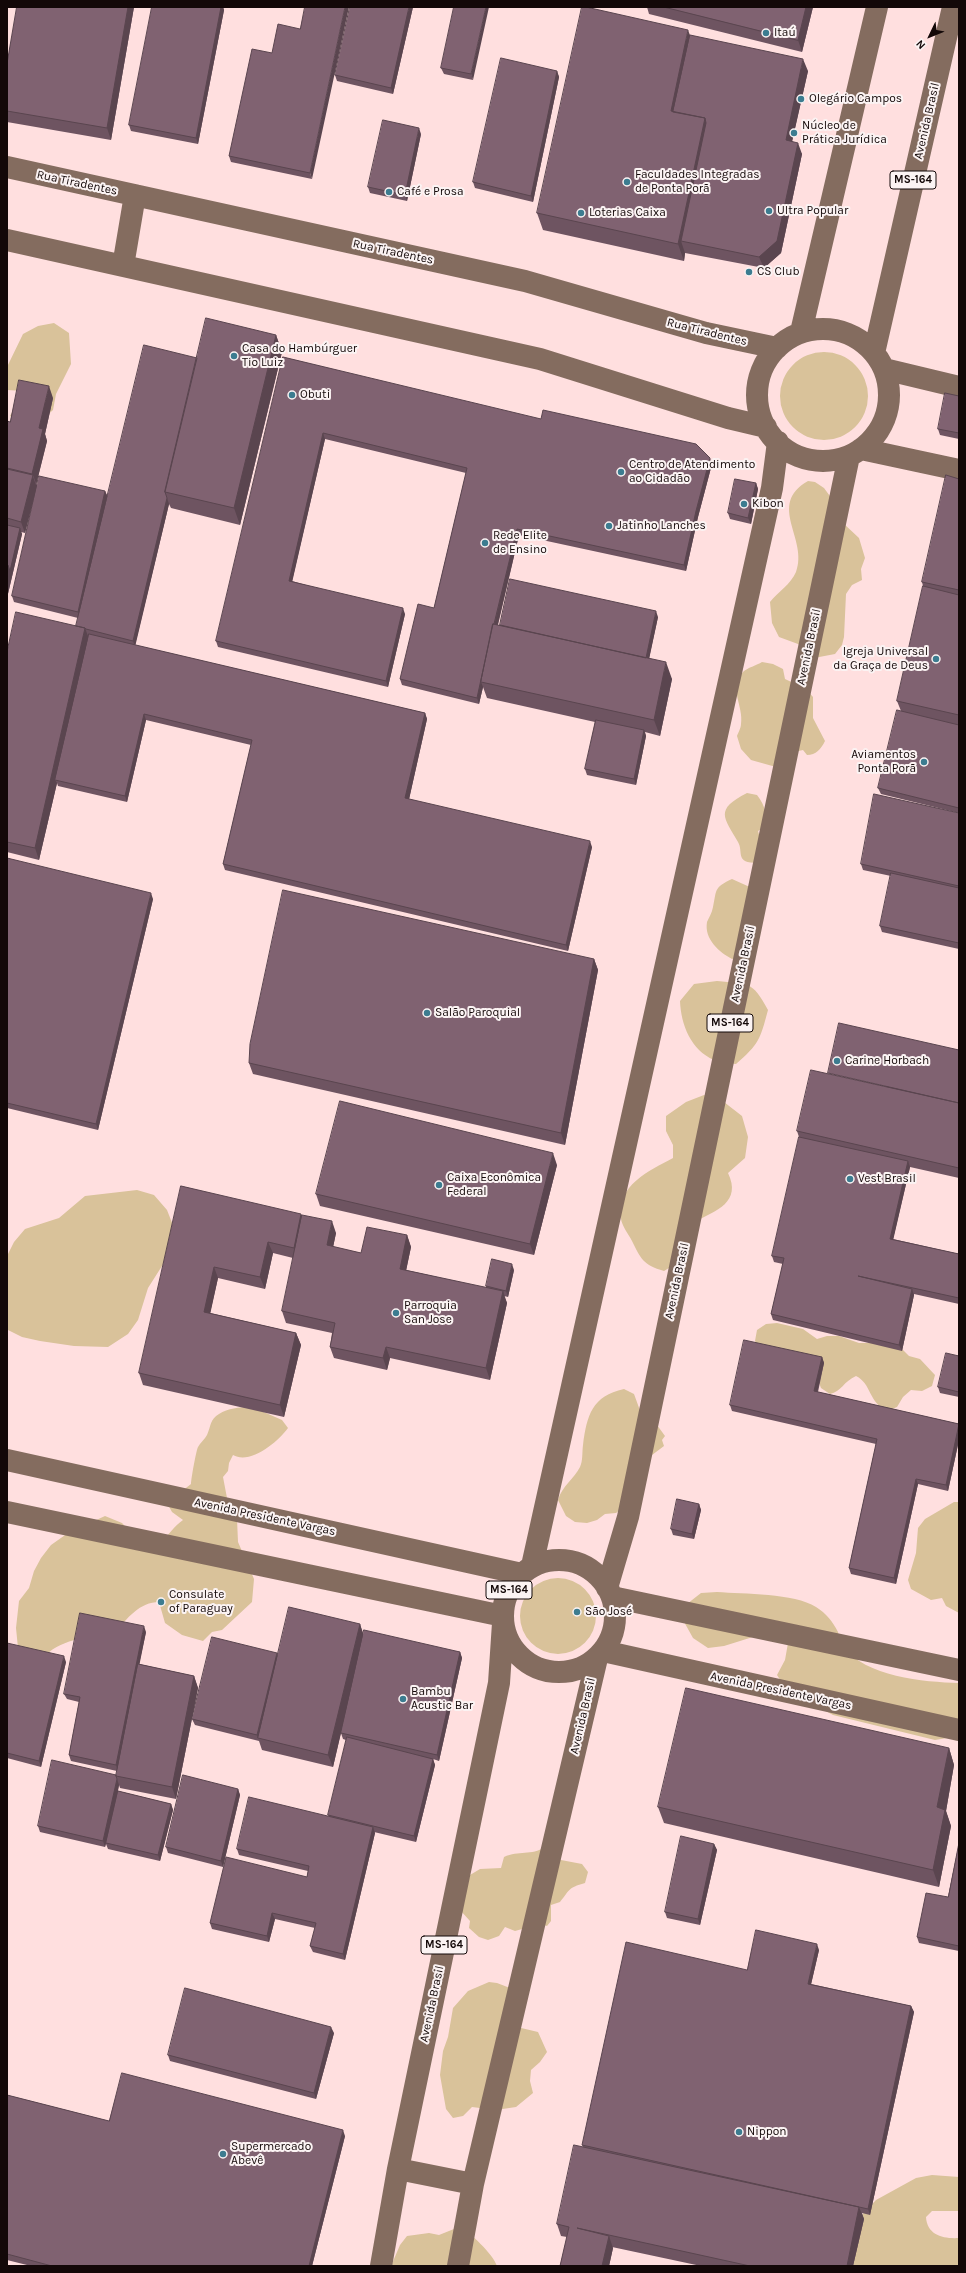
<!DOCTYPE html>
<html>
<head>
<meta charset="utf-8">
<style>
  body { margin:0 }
  #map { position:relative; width:966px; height:2273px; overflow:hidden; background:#ffdfdf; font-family:Karla,sans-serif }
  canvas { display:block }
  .frame { position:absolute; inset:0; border:8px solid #130808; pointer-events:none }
  .north { position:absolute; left:910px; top:16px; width:40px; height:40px; -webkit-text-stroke:3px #fbf3f3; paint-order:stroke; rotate:227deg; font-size:11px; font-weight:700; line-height:16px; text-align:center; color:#130808 }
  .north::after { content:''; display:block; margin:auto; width:14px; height:18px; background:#130808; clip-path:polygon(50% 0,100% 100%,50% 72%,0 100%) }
</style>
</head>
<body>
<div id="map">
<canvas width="966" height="2273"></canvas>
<div class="frame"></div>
<div class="north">N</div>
</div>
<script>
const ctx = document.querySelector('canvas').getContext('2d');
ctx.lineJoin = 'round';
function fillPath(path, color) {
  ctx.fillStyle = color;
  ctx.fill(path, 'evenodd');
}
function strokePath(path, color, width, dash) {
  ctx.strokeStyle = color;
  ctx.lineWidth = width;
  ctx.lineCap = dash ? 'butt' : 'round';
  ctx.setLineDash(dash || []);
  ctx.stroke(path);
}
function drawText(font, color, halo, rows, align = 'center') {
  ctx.font = font + ' Karla,sans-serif';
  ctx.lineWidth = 4;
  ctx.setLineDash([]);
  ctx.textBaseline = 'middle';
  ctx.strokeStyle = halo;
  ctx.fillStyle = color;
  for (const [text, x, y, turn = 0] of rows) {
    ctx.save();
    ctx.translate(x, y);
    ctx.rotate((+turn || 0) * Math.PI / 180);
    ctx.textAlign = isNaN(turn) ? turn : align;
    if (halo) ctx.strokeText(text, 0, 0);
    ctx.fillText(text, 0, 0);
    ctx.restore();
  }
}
const green = new Path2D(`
  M54,323L69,333L71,364L56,394L53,410L42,420L26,426L10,416L23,391L7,390V367L23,334L38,326Z
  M780 396a44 44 0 1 1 88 0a44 44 0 1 1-88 0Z
  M808,481L815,482L824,488L835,503L843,523L859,538L865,558L861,569L862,580L852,585L846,594L844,637L842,645L835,654L814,658L798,644L779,637L772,623L770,602C778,592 791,584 796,572C809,539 766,505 808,481Z
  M762,662L773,664L783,669L785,679L806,689L813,697V718L825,741C821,749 816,755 807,755L803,750L794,752L776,767L751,760L741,749L737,736C738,733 741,728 741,724C744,706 728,689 743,672C747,668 757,665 762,662Z
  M747,793L757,795C766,807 767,814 763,828L758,831L760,838L758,863C734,863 744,852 738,842C724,817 714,810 747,793Z
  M732,879L752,888L743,956L732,959C719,952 704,939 707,922C709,917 712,913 713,907C717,890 713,888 732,879Z
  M717,981C748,984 752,980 768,1010C760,1040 759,1044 736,1064C729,1063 720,1063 714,1060C691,1050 681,1025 680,1001L694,984Z
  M704,1095L724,1102L742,1116L748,1137L745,1158L728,1173C742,1202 716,1211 696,1221L682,1260L664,1271C643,1265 641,1259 632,1241C629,1235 622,1226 621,1219C616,1185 649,1171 673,1158V1145L666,1131V1116L686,1102Z
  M137,1190L154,1195L167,1210L176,1233L169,1255L148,1288L138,1320L128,1334L108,1347L74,1346L40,1341L22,1337L8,1330L7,1256L14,1242L25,1229L59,1218L85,1196Z
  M777,1323L803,1329L817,1339L827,1336H839L859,1343H880L901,1348L909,1356L920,1359L935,1375L932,1386L922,1391L911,1390L903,1397L897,1407L887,1411C868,1402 872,1384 856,1376C844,1381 841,1392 830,1394L821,1388L817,1377L757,1345L755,1341L757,1330L766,1324Z
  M624,1389L634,1394L642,1416L657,1425L665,1436L662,1440L664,1446L652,1455L637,1496L616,1513L605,1514L597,1520L587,1523L575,1522L566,1516L558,1500C562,1486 574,1479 580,1467C583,1461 582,1452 583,1445C587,1415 592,1396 624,1389Z
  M250,1406L282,1420L288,1428C278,1442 250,1465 233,1455L229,1463L228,1471L223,1477L227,1498L237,1519L238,1542L254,1579L252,1602L222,1630L212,1632L203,1641L182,1635L165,1623L159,1602C140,1602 127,1618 115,1633C92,1637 63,1638 46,1655L18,1648L16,1628L19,1601L29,1588L34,1571L41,1558L51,1545L68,1533L105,1516L122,1523L137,1539L160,1543C169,1535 174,1526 183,1520L172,1512L167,1503L191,1484C191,1480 196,1451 198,1447C200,1443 205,1439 207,1435C211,1426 210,1419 219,1414C228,1408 239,1408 250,1406Z
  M954,1502H959V1613L946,1606L942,1598L931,1600L911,1589L908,1580L916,1553L918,1528L925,1519Z
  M520 1616a38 38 0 1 1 76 0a38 38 0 1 1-76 0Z
  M717,1592C744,1594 794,1593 816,1607C826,1613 833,1622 838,1632C839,1636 840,1642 843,1646C865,1677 924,1682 959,1683V1736L935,1740L833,1715L786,1689L777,1675L785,1660L788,1643L756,1636L724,1646L708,1648L693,1638L678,1611L701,1593Z
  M545,1847L555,1852L561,1860L582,1864L588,1872L585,1883C567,1888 570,1890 560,1902L551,1905V1921L547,1926L540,1924L515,1931L505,1927L499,1936L488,1940L479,1937L469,1928L470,1921L460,1910L470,1875L480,1869L501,1868L504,1857C519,1850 531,1856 545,1847Z
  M489,1982L497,1983L510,1988L517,2027L538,2032L547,2052L540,2062L531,2070L530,2081L533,2093L516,2107L496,2110L472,2107L463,2116L453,2118L446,2109L440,2075L443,2051L448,2037L453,2008L468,1991Z
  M932,2175L959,2177V2211H932L926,2217C927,2235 943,2239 959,2238V2266H835L860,2217L876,2200L916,2178Z
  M459,2227C470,2232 493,2254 497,2266H391L400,2245L407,2236L429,2233L439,2235Z`);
const major = new Path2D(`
  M7,167L525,281L706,333L777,348
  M7,240L540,359L728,418L766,427
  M123,266L135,195
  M757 395a66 66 0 1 1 132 0a66 66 0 1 1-132 0Z
  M801,332L877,7
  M874,353L953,7
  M884,369L959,387
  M861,449L959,470
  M7,1460L522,1574
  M7,1512L503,1616
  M503 1616a56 56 0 1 1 112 0a56 56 0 1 1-112 0Z
  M532,1566L772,488L778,442
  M607,1588L628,1517L849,456
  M612,1597L959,1670
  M603,1651L959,1730
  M398,2169L473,2184
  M381,2266L398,2169L499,1683L503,1623
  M458,2266L473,2184L597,1658`);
const wall = new Path2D(`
  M17,7H134L111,140L7,122V64Z
  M152,7H223L224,10L198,144L131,131L129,125Z
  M413,7L393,94L337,81L335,75Z
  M454,7L473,80L444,74L441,68Z
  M647,7H813L802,52L649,14Z
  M690,35L808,71L792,141L802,154L781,253L764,268L685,253L684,261L543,230L537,213Z
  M272,53L312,179L231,162L229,156Z
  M557,71L559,77L533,202L475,188L473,182Z
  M421,134L407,201L370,193L368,187Z
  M276,335L282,352L240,525L171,508L169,504L135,645L425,713L427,719L409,799L592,847L568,951L225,870L223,864L251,745L146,720L127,802L58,786L57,783L39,860L7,852V652L76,626L78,618L14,602L12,596L34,497L25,533L21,532L22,534L7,598V421L10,422L53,398L45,434L47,441L36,485L37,486L105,491L107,496L197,358Z
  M283,357L712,464L698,517L686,571L519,535L498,625H500L658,617L649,658L672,679L660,736L645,732L646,736L636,785L587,775L585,769L595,722L487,698L483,687L479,704L402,685L400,679L434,608L466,473L325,439L292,581L405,614L388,687L218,647L216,641Z
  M959,396V439L940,435L938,429Z
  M959,479V949L882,932L880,926L891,876L863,870L861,864L959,813L881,794L878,788L901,711L897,701L923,586L922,582Z
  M756,483L758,489L751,524L730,519L728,513Z
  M7,858L153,899L98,1130L7,1108Z
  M594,959L598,970L565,1145L253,1074L249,1063Z
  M959,1050V1178L910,1167L893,1239L959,1254V1304L914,1294V1295L902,1351L773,1320L771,1314L783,1264L774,1262L772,1256L799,1137L797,1131Z
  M557,1165L534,1255L320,1206L316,1194Z
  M181,1186L302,1216L336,1233L333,1247L361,1253L407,1235L411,1247L406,1270L486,1288V1286L514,1270L508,1297L504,1296L507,1303L490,1380L390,1358L387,1370L334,1358L330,1347L332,1333L286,1323L282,1311L293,1258L273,1253L265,1289L218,1278L210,1313L296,1333L301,1345L284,1417L143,1385L139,1373Z
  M959,1356V1397L940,1393L938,1387Z
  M822,1357L824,1363L818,1392L959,1424V1440L948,1491L918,1484L896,1584L851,1574L849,1568L876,1444L732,1411L730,1405Z
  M699,1504L701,1510L694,1539L673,1535L671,1529Z
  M360,1624L363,1635L460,1652L462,1658L439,1761L433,1759L435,1765L416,1842L374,1832L375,1833L345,1960L313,1952L310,1946L315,1928L275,1919L269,1942L212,1929L210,1923L307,1877L308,1871L239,1855L237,1849L329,1817L328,1815L346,1740L343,1739L341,1733L351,1688L333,1767L262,1750L259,1741L195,1725L192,1719L278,1655Z
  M146,1632L139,1664L194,1676L198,1688L176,1799L120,1788L119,1785L118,1791L171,1804L173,1810L160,1861L108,1849L106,1844L105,1847L40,1832L38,1826L116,1775L117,1771L71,1761L69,1755L79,1702L67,1699L64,1694Z
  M7,1643L66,1662L41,1767L7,1758Z
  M949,1748L954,1765L946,1811L951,1826L939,1887L664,1823L658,1807Z
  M238,1789L240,1795L223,1867L168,1853L166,1847Z
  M959,1843V1951L919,1943L917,1937L948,1897Z
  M714,1844L717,1850L700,1925L667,1918L665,1912Z
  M819,1950L811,1984L911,2006L914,2012L870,2215L862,2213L864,2219L853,2266H701L612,2247L613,2248L609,2266H560L567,2237L561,2236L557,2224L583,2147L582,2145L747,1970Z
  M334,2033L316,2099L170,2061L168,2055Z
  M7,2095L109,2121L345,2136L312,2266H31L7,2260Z`);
const shadedWall = new Path2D(`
  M128,7H134L111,140L107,128Z
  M221,7H223L224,10L198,144L196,138Z
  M345,7H349L312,179L310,173Z
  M409,7H413L393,94L391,88Z
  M486,7H489L473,80L471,74Z
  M806,7H813L802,52L798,40Z
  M688,30L694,46L673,116L671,111Z
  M803,59L808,71L790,151L786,140Z
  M557,71L559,77L533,202L531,196Z
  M705,118L710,135L681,241L685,253L684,261L678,244Z
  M419,128L421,134L407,201L405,195Z
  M798,143L802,154L781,253L764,268L759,257Z
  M276,335L282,352L240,525L234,508Z
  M49,386L53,398L45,434L47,441L36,485L32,474L39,428Z
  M323,433L325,439L291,587L289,581Z
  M710,458L712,464L698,517L686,571L684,565L696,511Z
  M33,475L37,486L25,533L21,522Z
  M756,483L758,489L751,524L748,518Z
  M105,491L108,497L80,618L78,612Z
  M167,498L169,504L135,647L133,641Z
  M20,528L22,534L7,598V569Z
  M517,529L519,535L484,682H481L483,687L479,704L477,698Z
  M403,608L405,614L388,687L386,681Z
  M656,611L658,617L647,669L645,663Z
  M85,628L89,639L55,780L57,783L39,860L35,848Z
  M666,662L672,679L660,736L654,720Z
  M425,713L427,719L408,804L405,798Z
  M144,714L146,720L127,802L125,796Z
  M644,730L646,736L636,785L634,779Z
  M590,841L592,847L568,951L566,945Z
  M151,893L153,899L98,1130L96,1124Z
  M594,959L598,970L565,1145L561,1133Z
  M553,1153L557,1165L534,1255L530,1244Z
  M908,1161L910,1167L892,1245L890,1239Z
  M301,1214L305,1225L298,1259L294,1248Z
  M332,1221L336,1233L331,1257L327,1245Z
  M407,1235L411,1247L404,1281L400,1269Z
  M268,1242L273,1253L265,1289L260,1277Z
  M512,1264L514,1270L508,1297L506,1291Z
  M214,1267L218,1278L208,1324L204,1312Z
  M912,1289L914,1295L902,1351L899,1345Z
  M503,1291L507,1303L490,1380L486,1368Z
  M296,1333L301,1345L284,1417L280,1405Z
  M386,1347L390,1358L387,1370L383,1358Z
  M822,1357L824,1363L816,1397L814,1391Z
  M959,1424V1440L948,1491L946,1485Z
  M916,1479L918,1484L896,1584L894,1578Z
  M699,1504L701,1510L694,1539L692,1534Z
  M360,1624L364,1636L333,1767L328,1755Z
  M144,1626L146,1632L118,1771L116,1765Z
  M460,1652L462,1658L439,1761L437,1755Z
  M277,1653L279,1659L258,1738L257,1735Z
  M64,1656L66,1662L41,1767L39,1761Z
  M194,1676L198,1688L176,1799L172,1787Z
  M949,1748L954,1765L946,1811L951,1826L939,1887L933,1870L937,1807Z
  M433,1759L435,1765L416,1842L414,1836Z
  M117,1779L119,1785L105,1847L103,1841Z
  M238,1789L240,1795L223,1867L221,1861Z
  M171,1804L173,1810L160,1861L158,1855Z
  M373,1827L375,1833L345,1960L343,1954Z
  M714,1844L717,1850L700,1925L698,1919Z
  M272,1913L275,1919L269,1942L267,1936Z
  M817,1944L819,1950L810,1989L808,1984Z
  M911,2006L914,2012L870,2215L868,2209Z
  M331,2027L334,2033L316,2099L314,2093Z
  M343,2130L345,2136L312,2266H309Z
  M859,2207L864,2219L853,2266H847Z
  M609,2236L613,2248L609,2266H602Z`);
const building = new Path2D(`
  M17,7H128L107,128L7,111V64Z
  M152,7H221L196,138L129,125Z
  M305,7H345L310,173L229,156L252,49L272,53L278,24L300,29Z
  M350,7H409L391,88L335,75Z
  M454,7H486L471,74L441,68Z
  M582,7H586L688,30L671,111L705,118L678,244L537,213Z
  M664,7H806L798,40Z
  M690,35L803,59L786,140L798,143L777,241L759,257L681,241L706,123L705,118L673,112Z
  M501,58L557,71L531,196L473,182Z
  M383,120L419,128L405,195L368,187Z
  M206,318L276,335L234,508L165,492Z
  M144,345L197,358L165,492L167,498L133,641L86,629L85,628L76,626Z
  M283,357L541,419L543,410L696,444L710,458L696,511L684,565L517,529L494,624H493L477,698L400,679L418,604L434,608L467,468L323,433L289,581L403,608L386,681L216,641Z
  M19,380L49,386L39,428L43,429L32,474L7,468V421L10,422Z
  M945,393L959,396V433L938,429Z
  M7,469L33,475L21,522L7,518Z
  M946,475L959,479V590L922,582Z
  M39,476L105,491L78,612L12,596Z
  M735,479L756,483L748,518L728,513Z
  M7,525L20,528L10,571L8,565H7Z
  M510,579L656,611L646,658L500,625Z
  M923,586L959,595V715L897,701Z
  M16,612L85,628L35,848L7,842V652Z
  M493,624L666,662L654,720L481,682Z
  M89,634L425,713L405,798L590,841L566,945L223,864L252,740L144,714L125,796L55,780Z
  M897,710L959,725V808L878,788Z
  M596,720L644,730L634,779L585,769Z
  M874,794L959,813V886L861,864Z
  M7,858L151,893L96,1124L7,1103Z
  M891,873L959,888V943L880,926Z
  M283,890L594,959L561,1133L249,1063L250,1044Z
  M839,1023L959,1050V1103L828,1073Z
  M811,1070L959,1103V1168L797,1131Z
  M340,1101L553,1153L530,1244L316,1194Z
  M799,1137L908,1161L890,1239L959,1254V1298L858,1276L912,1289L899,1345L771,1314L784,1258L772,1256Z
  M181,1186L301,1214L294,1248L268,1242L260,1277L214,1267L204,1312L296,1333L280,1405L139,1373Z
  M302,1215L332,1221L327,1245L361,1253L367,1227L407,1235L400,1269L503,1291L486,1368L386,1347L383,1358L330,1347L335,1323L282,1311Z
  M492,1259L512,1264L506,1291L486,1286Z
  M744,1340L822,1357L814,1391L959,1424L946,1485L916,1479L894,1578L849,1568L877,1439L730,1405Z
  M946,1353L959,1356V1392L938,1387Z
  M677,1499L699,1504L692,1534L671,1529Z
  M289,1607L360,1624L328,1755L258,1738Z
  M80,1613L144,1626L116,1765L69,1755L80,1697L64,1694Z
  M364,1630L460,1652L437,1755L341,1733Z
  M212,1637L277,1653L257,1735L192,1719Z
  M7,1643L64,1656L39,1761L7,1753Z
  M138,1664L194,1676L172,1787L116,1776Z
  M686,1688L949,1748L937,1807L945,1810L933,1870L658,1807Z
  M347,1737L433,1759L414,1836L328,1815Z
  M52,1760L116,1775V1776L117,1779L103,1841L38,1826Z
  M183,1775L238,1789L221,1861L166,1847Z
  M118,1791L171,1804L158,1855L106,1843Z
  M249,1797L373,1827L343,1954L310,1946L316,1923L272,1913L267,1936L210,1923L226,1857L307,1877L309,1866L237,1849Z
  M681,1836L714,1844L698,1919L665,1912Z
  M959,1843V1946L917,1937L926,1893L948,1897Z
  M756,1930L817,1944L808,1984L911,2006L868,2209L582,2145L626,1942L747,1970Z
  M185,1988L331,2027L314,2093L168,2055Z
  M122,2073L343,2130L309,2266H52L7,2254V2095L109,2121Z
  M574,2145L859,2207L847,2266H750L577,2228L609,2236L602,2266H560L569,2227L557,2224Z`);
const markers = [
  [766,33,4,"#3c7c90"],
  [801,99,4,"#3c7c90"],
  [794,133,4,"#3c7c90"],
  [627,182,4,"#3c7c90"],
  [389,192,4,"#3c7c90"],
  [769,211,4,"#3c7c90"],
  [581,213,4,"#3c7c90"],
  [749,272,4,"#3c7c90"],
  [234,356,4,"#3c7c90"],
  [292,395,4,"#3c7c90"],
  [621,472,4,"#3c7c90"],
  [744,504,4,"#3c7c90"],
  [609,526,4,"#3c7c90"],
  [485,543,4,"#3c7c90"],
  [936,659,4,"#3c7c90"],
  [924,762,4,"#3c7c90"],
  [427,1013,4,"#3c7c90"],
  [837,1061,4,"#3c7c90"],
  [850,1179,4,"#3c7c90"],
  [439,1185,4,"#3c7c90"],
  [396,1313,4,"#3c7c90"],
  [161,1602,4,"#3c7c90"],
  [577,1612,4,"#3c7c90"],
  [403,1699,4,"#3c7c90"],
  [739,2132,4,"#3c7c90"],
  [223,2154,4,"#3c7c90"]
];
const shields = [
  [913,180,46],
  [730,1023,46],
  [509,1590,46],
  [444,1945,46]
];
const shieldNames = [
  ["MS-164",913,180],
  ["MS-164",730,1023],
  ["MS-164",509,1590],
  ["MS-164",444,1945]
];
const poiNames = [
  ["Itaú",774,33],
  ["Olegário Campos",809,99],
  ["Núcleo de",802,126],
  ["Prática Jurídica",802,140],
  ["Faculdades Integradas",635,175],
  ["de Ponta Porã",635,189],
  ["Café e Prosa",397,192],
  ["Ultra Popular",777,211],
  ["Loterias Caixa",589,213],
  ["CS Club",757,272],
  ["Casa do Hambúrguer",242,349],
  ["Tio Luiz",242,363],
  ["Obuti",300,395],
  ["Centro de Atendimento",629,465],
  ["ao Cidadão",629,479],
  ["Kibon",752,504],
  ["Jatinho Lanches",617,526],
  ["Rede Elite",493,536],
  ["de Ensino",493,550],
  ["Igreja Universal",928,652,"right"],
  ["da Graça de Deus",928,666,"right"],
  ["Aviamentos",916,755,"right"],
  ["Ponta Porã",916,769,"right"],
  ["Salão Paroquial",435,1013],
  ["Carine Horbach",845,1061],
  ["Caixa Econômica",447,1178],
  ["Federal",447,1192],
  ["Vest Brasil",858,1179],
  ["Parroquia",404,1306],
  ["San Jose",404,1320],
  ["Consulate",169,1595],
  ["of Paraguay",169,1609],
  ["São José",585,1612],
  ["Bambu",411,1692],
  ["Acustic Bar",411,1706],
  ["Nippon",747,2132],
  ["Supermercado",231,2147],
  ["Abevê",231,2161]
];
const streetNames = [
  ["Avenida Brasil",927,121,-77],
  ["Rua Tiradentes",77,183,12],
  ["Rua Tiradentes",393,252,12],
  ["Rua Tiradentes",707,332,14],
  ["Avenida Brasil",809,647,-78],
  ["Avenida Brasil",743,964,-78],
  ["Avenida Brasil",677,1281,-78],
  ["Avenida Presidente Vargas",265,1517,12],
  ["Avenida Presidente Vargas",781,1691,12],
  ["Avenida Brasil",583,1716,-77],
  ["Avenida Brasil",432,2004,-78]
];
fillPath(green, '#d9c29a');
strokePath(major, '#846c5f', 22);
fillPath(wall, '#6e5461');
fillPath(shadedWall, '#5a454f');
fillPath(building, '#806271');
strokePath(building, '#5a454f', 1);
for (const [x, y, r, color] of markers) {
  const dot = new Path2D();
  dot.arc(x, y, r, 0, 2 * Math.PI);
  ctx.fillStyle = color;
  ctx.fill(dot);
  strokePath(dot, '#fbf3f3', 1.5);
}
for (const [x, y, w] of shields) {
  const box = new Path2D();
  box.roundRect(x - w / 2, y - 9, w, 18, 3);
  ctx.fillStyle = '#fbf3f3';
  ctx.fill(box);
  strokePath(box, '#130808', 1);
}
drawText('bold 11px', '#130808', null, shieldNames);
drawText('12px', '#130808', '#fbf3f3', poiNames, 'left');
drawText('12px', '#130808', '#fbf3f3', streetNames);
</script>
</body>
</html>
